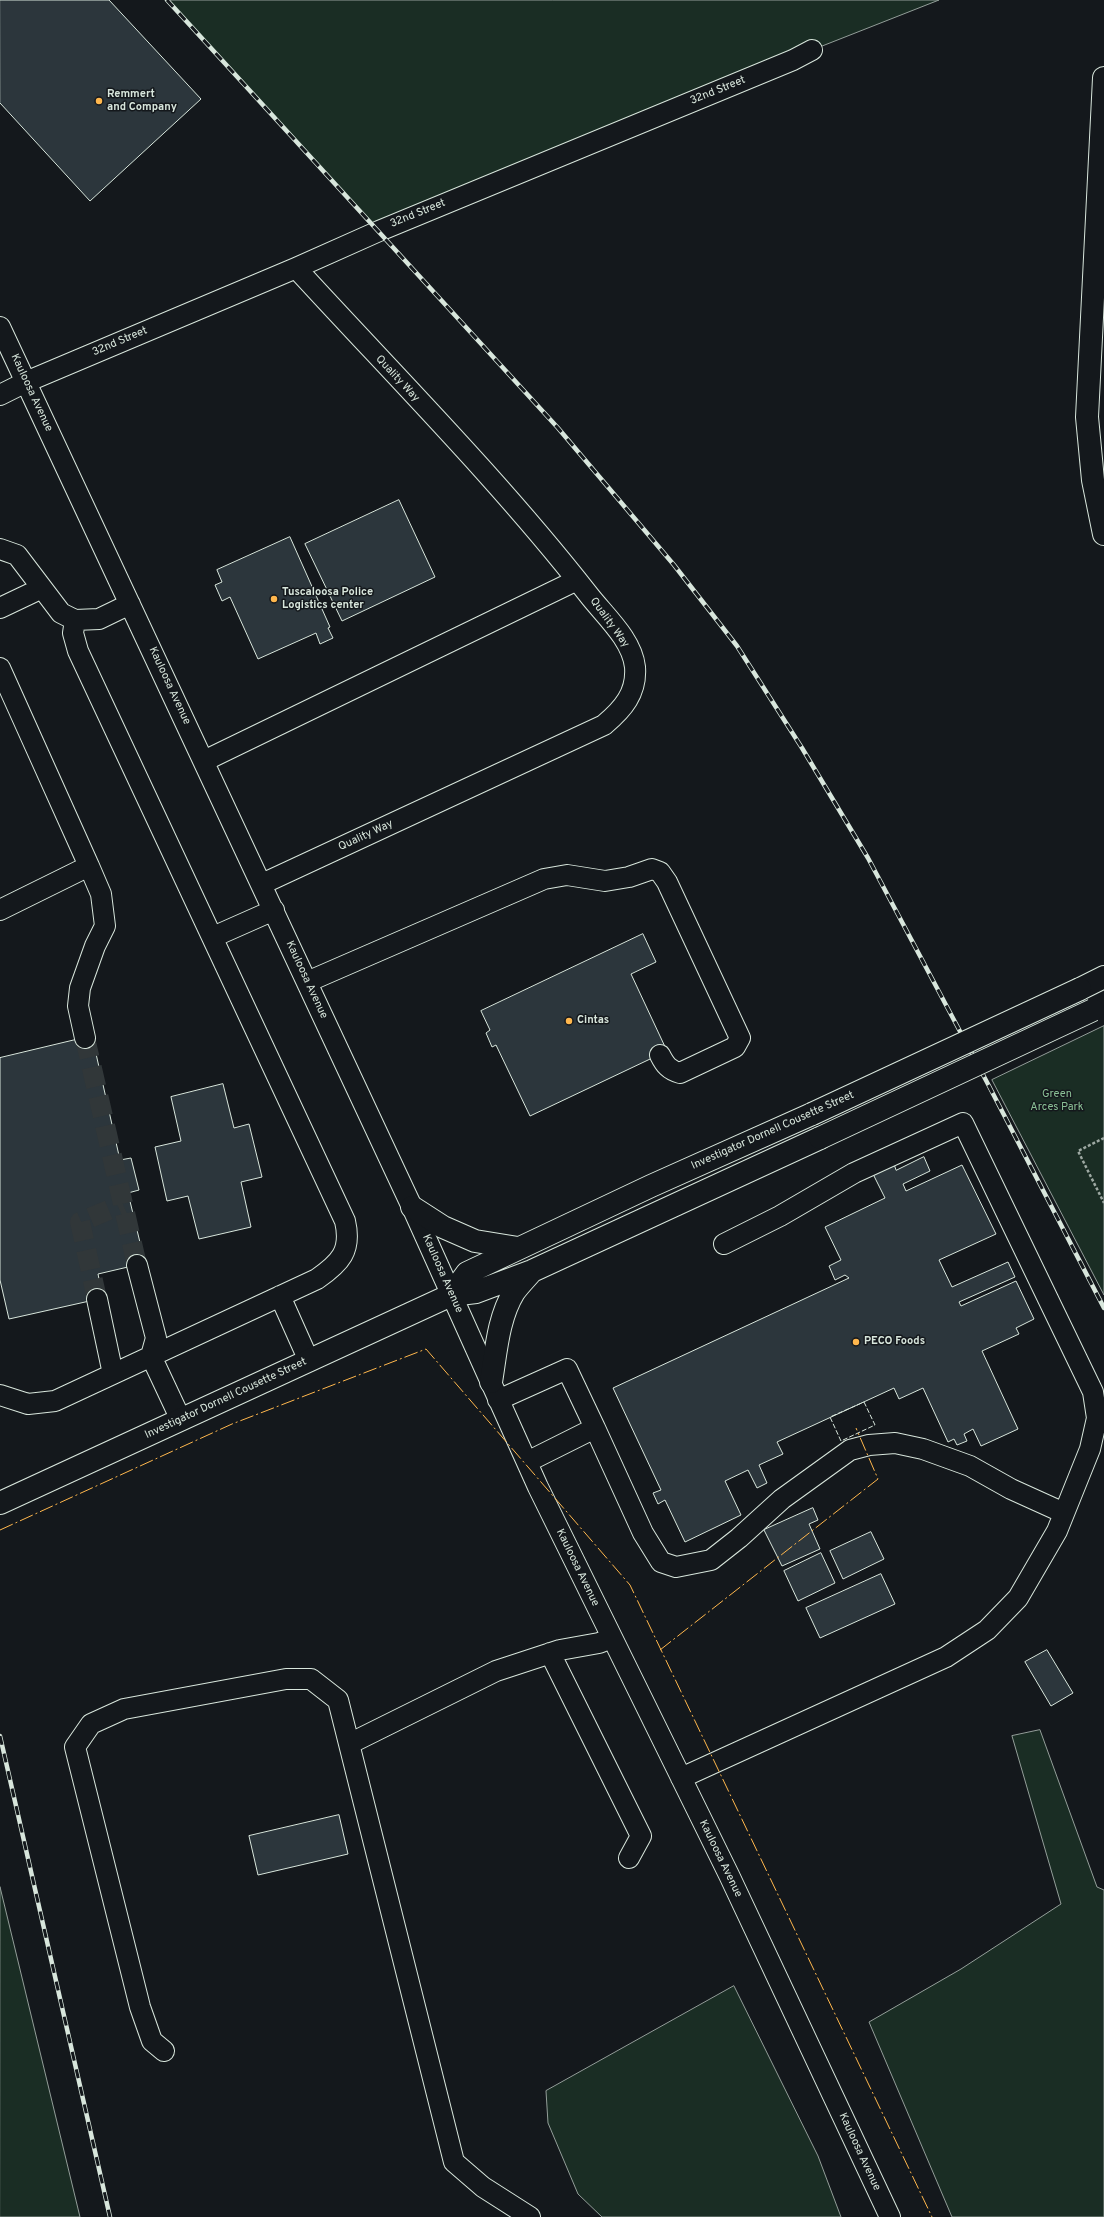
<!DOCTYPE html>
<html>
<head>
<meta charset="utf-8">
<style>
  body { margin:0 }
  canvas { display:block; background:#14181c }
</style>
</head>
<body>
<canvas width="1104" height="2217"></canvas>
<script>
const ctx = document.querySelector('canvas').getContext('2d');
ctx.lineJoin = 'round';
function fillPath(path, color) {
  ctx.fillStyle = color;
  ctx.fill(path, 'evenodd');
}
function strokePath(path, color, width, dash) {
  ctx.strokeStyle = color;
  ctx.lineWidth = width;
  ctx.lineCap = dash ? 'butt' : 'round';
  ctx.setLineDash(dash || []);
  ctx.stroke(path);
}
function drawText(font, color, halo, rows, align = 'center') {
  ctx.font = font + ' Overpass,sans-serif';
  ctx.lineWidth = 3;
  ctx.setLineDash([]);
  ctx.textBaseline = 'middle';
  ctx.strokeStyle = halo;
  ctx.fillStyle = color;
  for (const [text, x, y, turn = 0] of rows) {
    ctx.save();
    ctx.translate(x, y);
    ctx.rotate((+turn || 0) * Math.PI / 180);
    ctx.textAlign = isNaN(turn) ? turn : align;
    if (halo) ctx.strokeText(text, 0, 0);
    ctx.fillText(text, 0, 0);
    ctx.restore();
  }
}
const green = new Path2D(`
  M167,0H939L812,50L379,231Z
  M1104,1026V1295L992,1080Z
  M1040,1730L1097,1887L1104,1890V2217H952L869,2022L961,1969L1061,1904L1012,1736Z
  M0,1887L80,2217H0Z
  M734,1986L818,2156L841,2217H602L578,2194L548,2123L546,2091Z`);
const building = new Path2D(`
  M0,0H109L201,99L90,201L0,103Z
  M399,500L435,577L342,621L305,544Z
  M290,537L330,627L328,628L333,638L320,644L316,633L258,659L230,597L222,601L215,585L222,582L217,570Z
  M643,934L656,962L631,974L667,1051L530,1116L496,1045L492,1047L486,1033L490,1030L481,1011Z
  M92,1036L120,1160L131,1158L139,1190L128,1193L145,1263L98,1274L103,1298L9,1319L0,1280V1058Z
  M223,1084L234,1128L249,1124L262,1177L241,1182L251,1227L199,1239L188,1196L167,1201L155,1147L181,1141L171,1097Z
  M924,1157L930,1171L903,1184L906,1191L962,1165L996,1234L939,1260L952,1287L1008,1262L1015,1277L959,1302L961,1306L1016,1281L1034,1319L1016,1328L1019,1334L982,1351L1018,1429L981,1446L973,1429L964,1434L967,1441L957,1445L954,1439L948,1442L923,1388L899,1399L894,1388L777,1442L783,1454L759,1465L767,1483L757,1488L748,1470L725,1481L741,1515L685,1542L665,1500L658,1504L653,1493L661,1490L613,1388L849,1278L845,1275L835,1280L829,1266L841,1260L825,1227L885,1198L873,1174L894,1164L896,1170Z
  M813,1508L818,1520L809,1524L820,1549L782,1566L764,1530Z
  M871,1532L884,1559L843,1579L830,1551Z
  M821,1553L835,1583L798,1601L784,1571Z
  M881,1574L895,1604L820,1638L806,1608Z
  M1047,1650L1073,1693L1051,1706L1025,1662Z
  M339,1815L348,1854L258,1875L249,1836Z`);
const minorTunnel = new Path2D(`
  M85,1038L137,1265
  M97,1299L80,1222L123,1204`);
const path = new Path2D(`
  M1104,1138L1078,1151L1104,1203`);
const minor = new Path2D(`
  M0,327L412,1207L538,1487L729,1875L890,2217
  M0,395L26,382L296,268L379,231L793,60L812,50
  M0,549L17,555L61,613L75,620L99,619L130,604
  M0,608L42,588
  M0,668L89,866L0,910
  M204,761L577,580
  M262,884L604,725C623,709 637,693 635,667C632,639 604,615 588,594C498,479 394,375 296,268
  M213,937L274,910
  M307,982L544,879L567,875L605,881L629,877L652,869L660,872L667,882L740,1038L735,1047L680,1073C669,1070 665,1065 660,1055
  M85,1038L78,1006L80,988L95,946L105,926L101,894L89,866
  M137,1265L156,1338L151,1356L181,1420
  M280,1296L309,1361
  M97,1299L113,1374
  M0,1395L28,1404L55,1401L317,1279C340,1263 352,1251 345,1221L78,651L73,633L75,620
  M498,1400L567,1369L595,1428L527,1462
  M595,1428L643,1533L661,1562L676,1567L711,1560L739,1538L782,1499L850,1450L869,1445L895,1443L923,1449L970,1466L1011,1489L1064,1513
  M550,1653L641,1836L629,1858
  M349,1744L496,1671L560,1650L599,1643L612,1638
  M681,1778L946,1657L987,1630L1018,1598L1057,1531L1090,1449L1097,1418L1093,1392L963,1123L854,1173L780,1216L724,1244
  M164,2051L152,2041L140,2007L75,1747L91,1724L124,1709L286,1679H311L338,1700L454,2162L483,2187L530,2217`);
const major = new Path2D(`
  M1080,989L1104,977
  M412,1207L443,1227L475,1241L518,1248
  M451,1295L467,1273L651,1186L812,1114
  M491,1382C496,1352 498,1318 514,1292C519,1285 526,1278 532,1271
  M0,1503L451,1295L476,1292L532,1271L820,1138`);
const highway = new Path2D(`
  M1104,78L1087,417L1093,480L1104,534`);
const rail = new Path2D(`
  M167,0L558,428L674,565L737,646L802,748L868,858L989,1086L1104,1308
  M0,1736L110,2217`);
const majorBridge = new Path2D(`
  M812,1114L1080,989
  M820,1138L1093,1010`);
const fence = new Path2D(`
  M864,1402L875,1425L841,1441L830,1417Z`);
const power = new Path2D(`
  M0,1530L232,1424L426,1349L630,1585L932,2217
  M660,1650L878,1479L856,1428`);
const markers = [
  [99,101,4,"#ffb74d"],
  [274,599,4,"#ffb74d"],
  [569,1021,4,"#ffb74d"],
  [856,1342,4,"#ffb74d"]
];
const streetNames = [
  ["32nd Street",718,91,-22],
  ["32nd Street",418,214,-22],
  ["32nd Street",120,342,-23],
  ["Quality Way",397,379,47],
  ["Kauloosa Avenue",31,393,65],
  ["Quality Way",609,623,54],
  ["Kauloosa Avenue",169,686,65],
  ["Quality Way",366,836,-25],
  ["Kauloosa Avenue",306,980,65],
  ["Investigator Dornell Cousette Street",773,1131,-24],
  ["Kauloosa Avenue",442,1274,66],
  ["Investigator Dornell Cousette Street",226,1399,-25],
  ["Kauloosa Avenue",577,1568,64],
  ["Kauloosa Avenue",720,1859,64],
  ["Kauloosa Avenue",859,2152,65]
];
const poiNames = [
  ["Remmert",107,95],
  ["and Company",107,108],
  ["Tuscaloosa Police",282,593],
  ["Logistics center",282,606],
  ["Cintas",577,1021],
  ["PECO Foods",864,1342]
];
const parkNames = [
  ["Green",1057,1095],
  ["Arces Park",1057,1108]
];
fillPath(green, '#1a2d24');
strokePath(green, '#939e99', 1);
fillPath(building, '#2c363c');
strokePath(building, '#d8e6dc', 1);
strokePath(minorTunnel, '#313739', 20, [20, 10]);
strokePath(minor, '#d8e6dc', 22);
strokePath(major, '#d8e6dc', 24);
strokePath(highway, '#d8e6dc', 24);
strokePath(path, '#9da8a2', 2.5, [3, 2]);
strokePath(minor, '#14181c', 20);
strokePath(major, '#14181c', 22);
strokePath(highway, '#14181c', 22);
strokePath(rail, '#d8e6dc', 4.5);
strokePath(rail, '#14181c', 3, [9]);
strokePath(majorBridge, '#d8e6dc', 24, []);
strokePath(majorBridge, '#14181c', 22);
strokePath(fence, '#d8e6dc', 1, [5, 2]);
strokePath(power, '#ffb74d', 1, [14, 3, 2, 3]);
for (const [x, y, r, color] of markers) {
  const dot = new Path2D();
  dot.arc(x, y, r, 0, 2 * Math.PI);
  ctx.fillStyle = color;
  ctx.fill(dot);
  strokePath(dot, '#14181c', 1.5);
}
drawText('11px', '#d8e6dc', '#14181c', streetNames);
drawText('bold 11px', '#d8e6dc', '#14181c', poiNames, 'left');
drawText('11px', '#8ac095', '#14181c', parkNames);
</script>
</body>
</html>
